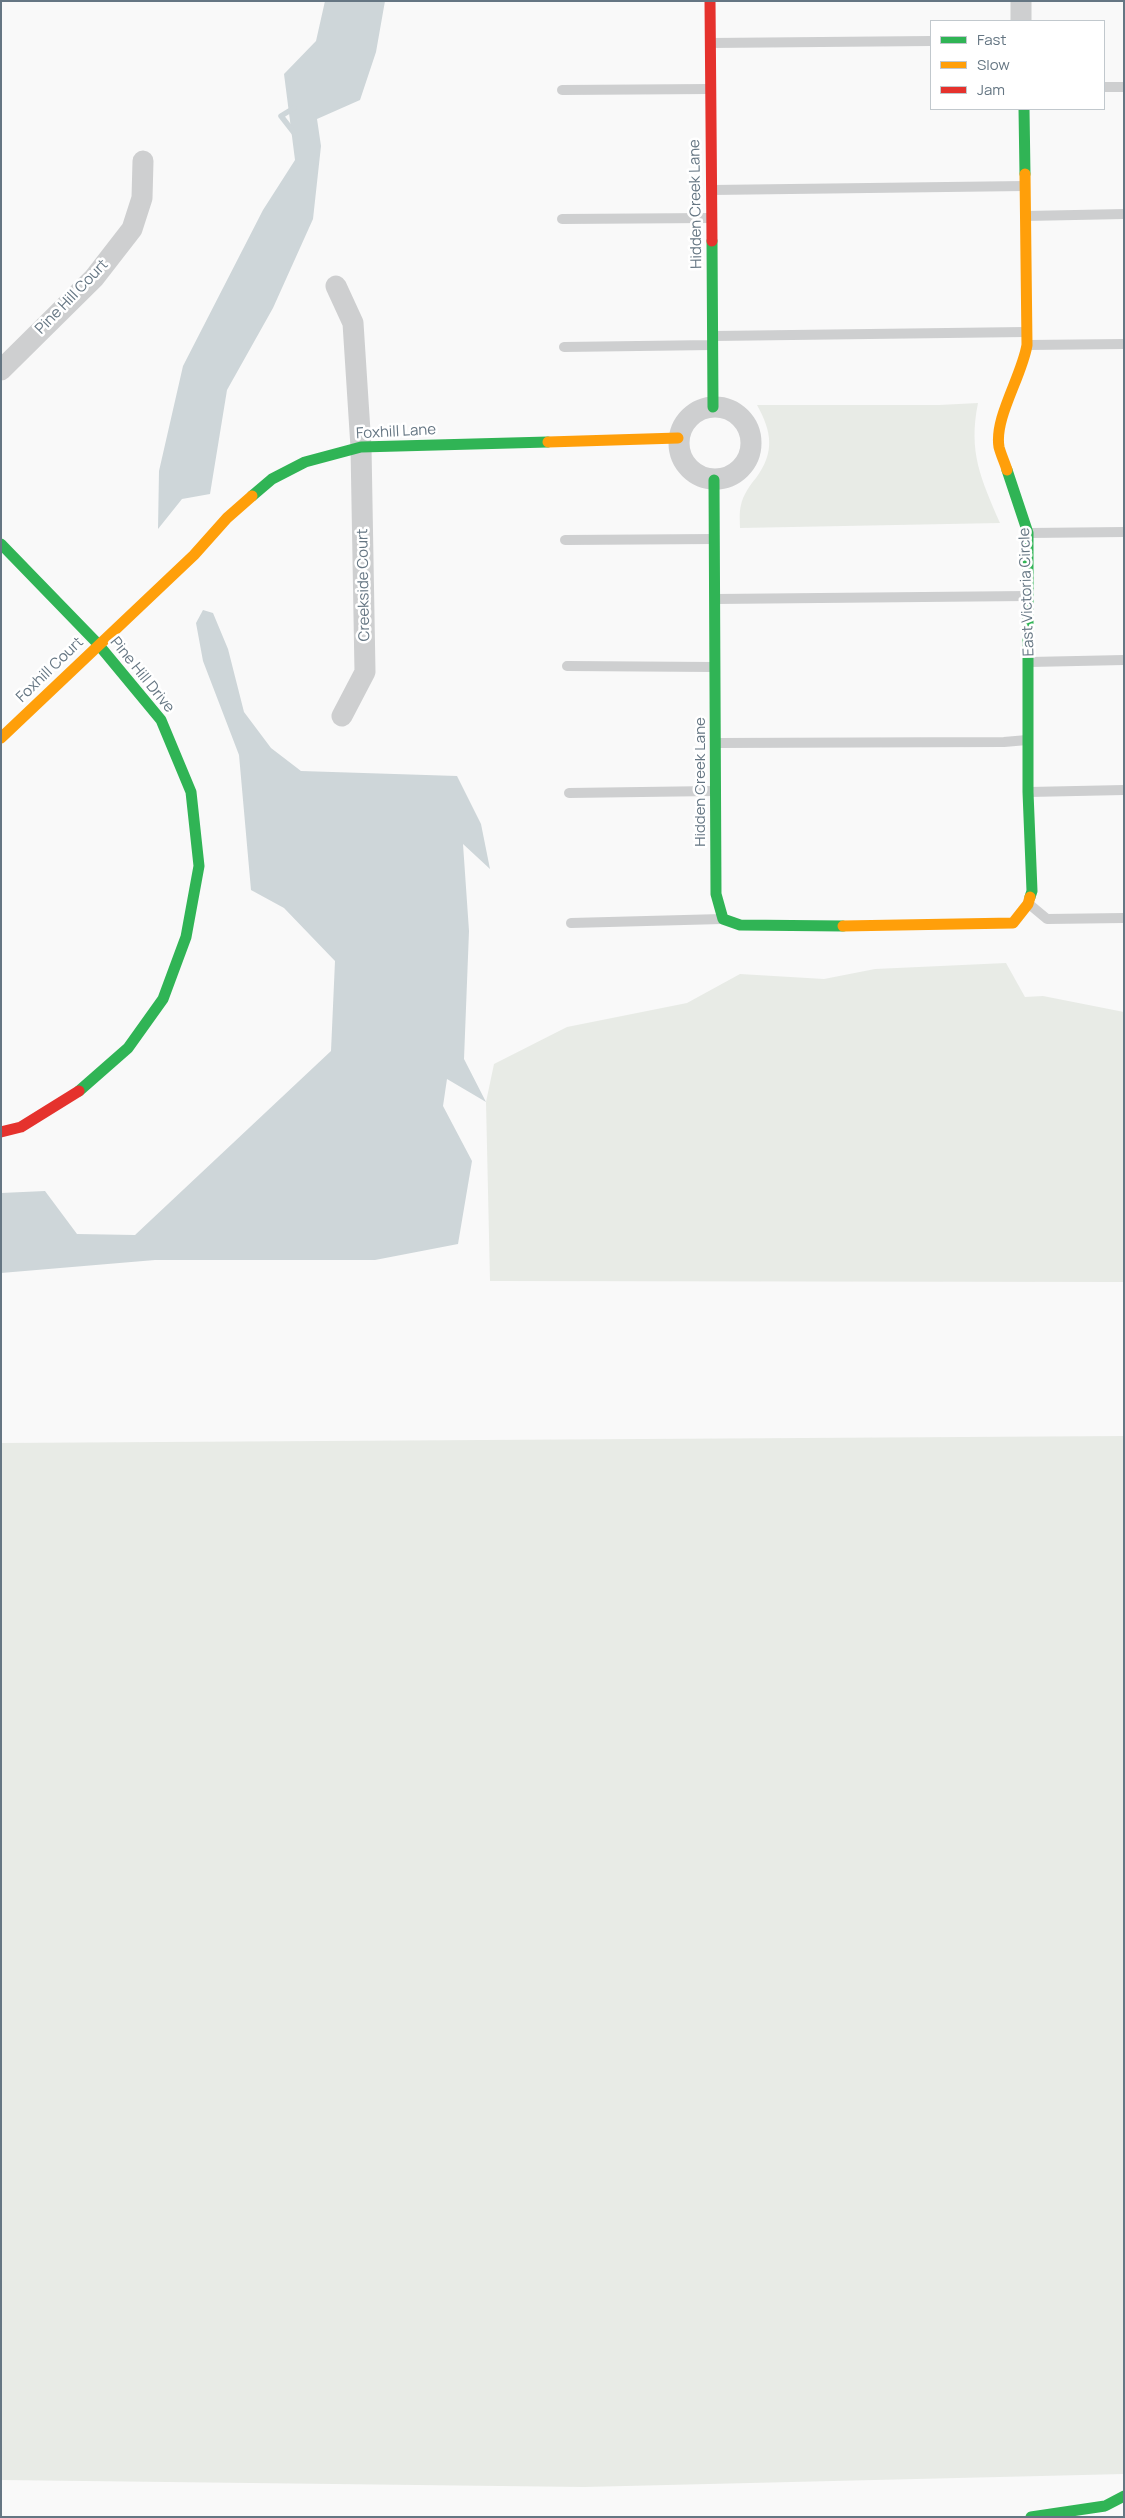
<!DOCTYPE html>
<html>
<head>
<meta charset="utf-8">
<style>
  body { margin:0 }
  #map { position:relative; width:1125px; height:2518px; overflow:hidden; background:#f9f9f9; font-family:Manrope,sans-serif }
  canvas { display:block }
  .frame { position:absolute; inset:0; border:2px solid #657683; pointer-events:none }
  .legend { position:absolute; left:930px; top:20px; width:175px; height:90px; box-sizing:border-box; background:#fff; border:1px solid #c1c8cd; margin:0; padding:6px 9px; list-style:none; font-size:15px; color:#657683 }
  .legend li { display:flex; align-items:center; gap:10px; height:25px }
  .legend b { width:25px; border:1px solid #c1c8cd }
</style>
</head>
<body>
<div id="map">
<canvas width="1125" height="2518"></canvas>
<div class="frame"></div>
<ul class="legend">
<li><b style="height:6px;background:#30b455"></b>Fast</li>
<li><b style="height:6px;background:#ff9f0a"></b>Slow</li>
<li><b style="height:6px;background:#e5322d"></b>Jam</li>
</ul>
</div>
<script>
const ctx = document.querySelector('canvas').getContext('2d');
ctx.lineJoin = 'round';
function fillPath(path, color) {
  ctx.fillStyle = color;
  ctx.fill(path, 'evenodd');
}
function strokePath(path, color, width, dash) {
  ctx.strokeStyle = color;
  ctx.lineWidth = width;
  ctx.lineCap = dash ? 'butt' : 'round';
  ctx.setLineDash(dash || []);
  ctx.stroke(path);
}
function drawText(font, color, halo, rows, align = 'center') {
  ctx.font = font + ' Manrope,sans-serif';
  ctx.lineWidth = 5;
  ctx.setLineDash([]);
  ctx.textBaseline = 'middle';
  ctx.strokeStyle = halo;
  ctx.fillStyle = color;
  for (const [text, x, y, turn = 0] of rows) {
    ctx.save();
    ctx.translate(x, y);
    ctx.rotate((+turn || 0) * Math.PI / 180);
    ctx.textAlign = isNaN(turn) ? turn : align;
    if (halo) ctx.strokeText(text, 0, 0);
    ctx.fillText(text, 0, 0);
    ctx.restore();
  }
}
const green = new Path2D(`
  M978,403C968,452 981,479 1000,523L740,528C740,521 739,512 741,505C743,495 750,485 756,478C775,452 772,432 757,405H939Z
  M1006,963L1025,997L1043,996L1124,1012V1282L490,1281L486,1102L494,1064L567,1027L687,1003L740,974L824,979L875,969Z
  M1124,1436V2474L584,2487L1,2480V1443Z`);
const water = new Path2D(`
  M325,1H385L376,52L360,100L317,119L321,146L313,219L273,308L227,390L210,494L182,499L158,529L159,471L183,366L263,210L295,160L284,74L316,41Z
  M203,610L213,613L228,649L244,712L271,748L301,771L457,776L481,824L490,869L463,844L469,931L464,1059L486,1102L447,1079L443,1106L472,1161L458,1244L375,1260H155L1,1273V1193L45,1191L77,1234L135,1235L331,1051L335,961L284,908L251,890L239,755L203,661L196,623Z`);
const stream = new Path2D(`
  M294,108L281,116L295,134`);
const lane = new Path2D(`
  M711,43L931,41
  M1104,87H1124
  M562,90L709,89
  M712,190L1025,186
  M1026,216L1124,214
  M562,219L710,218
  M714,336L1025,332
  M1028,345L1124,344
  M564,347L712,345
  M1029,533L1124,532
  M565,540L714,539
  M716,599L1027,596
  M1030,662L1124,660
  M567,666L713,667
  M717,743L1004,742L1027,740
  M1029,792L1124,790
  M569,793L714,791
  M1029,904L1047,919L1124,918
  M571,923L722,919`);
const street = new Path2D(`
  M1021,1V21
  M336,286L353,323L361,447L365,672L342,716
  M1,370L94,278L132,229L142,198L143,161
  M679 443a36 36 0 1 1 72 0a36 36 0 1 1-72 0Z`);
const fast = new Path2D(`
  M1024,109L1025,174
  M712,241L713,407
  M1007,470L1028,533V792L1032,891L1030,897
  M714,480L716,894L723,919L740,925L843,926
  M252,496L272,479L305,462L361,447L548,442
  M1,544L98,644L161,720L191,792L199,866L186,937L163,999L128,1048L79,1091
  M1031,2517L1105,2506L1124,2496`);
const slow = new Path2D(`
  M548,442L678,438
  M1007,470C1005,463 1001,455 999,447C994,418 1022,376 1027,345L1025,174
  M1,738L194,555L227,518L252,496
  M843,926L1013,923L1028,904L1030,897`);
const jam = new Path2D(`
  M710,1L712,241
  M1,1132L21,1127L79,1091`);
const streetNames = [
  ["Hidden Creek Lane",696,204,-91],
  ["Pine Hill Court",72,297,-46],
  ["Foxhill Lane",396,432,-3],
  ["Creekside Court",364,585,-91],
  ["East Victoria Circle",1027,592,-92],
  ["Foxhill Court",50,670,-44],
  ["Pine Hill Drive",142,675,51],
  ["Hidden Creek Lane",701,782,-90]
];
fillPath(green, '#e8ebe6');
fillPath(water, '#ced6d9');
strokePath(stream, '#ced6d9', 5.5);
strokePath(lane, '#cecfd0', 10);
strokePath(street, '#cecfd0', 21);
strokePath(fast, '#30b455', 11);
strokePath(slow, '#ff9f0a', 11);
strokePath(jam, '#e5322d', 11);
drawText('15px', '#657683', '#fff', streetNames);
</script>
</body>
</html>
